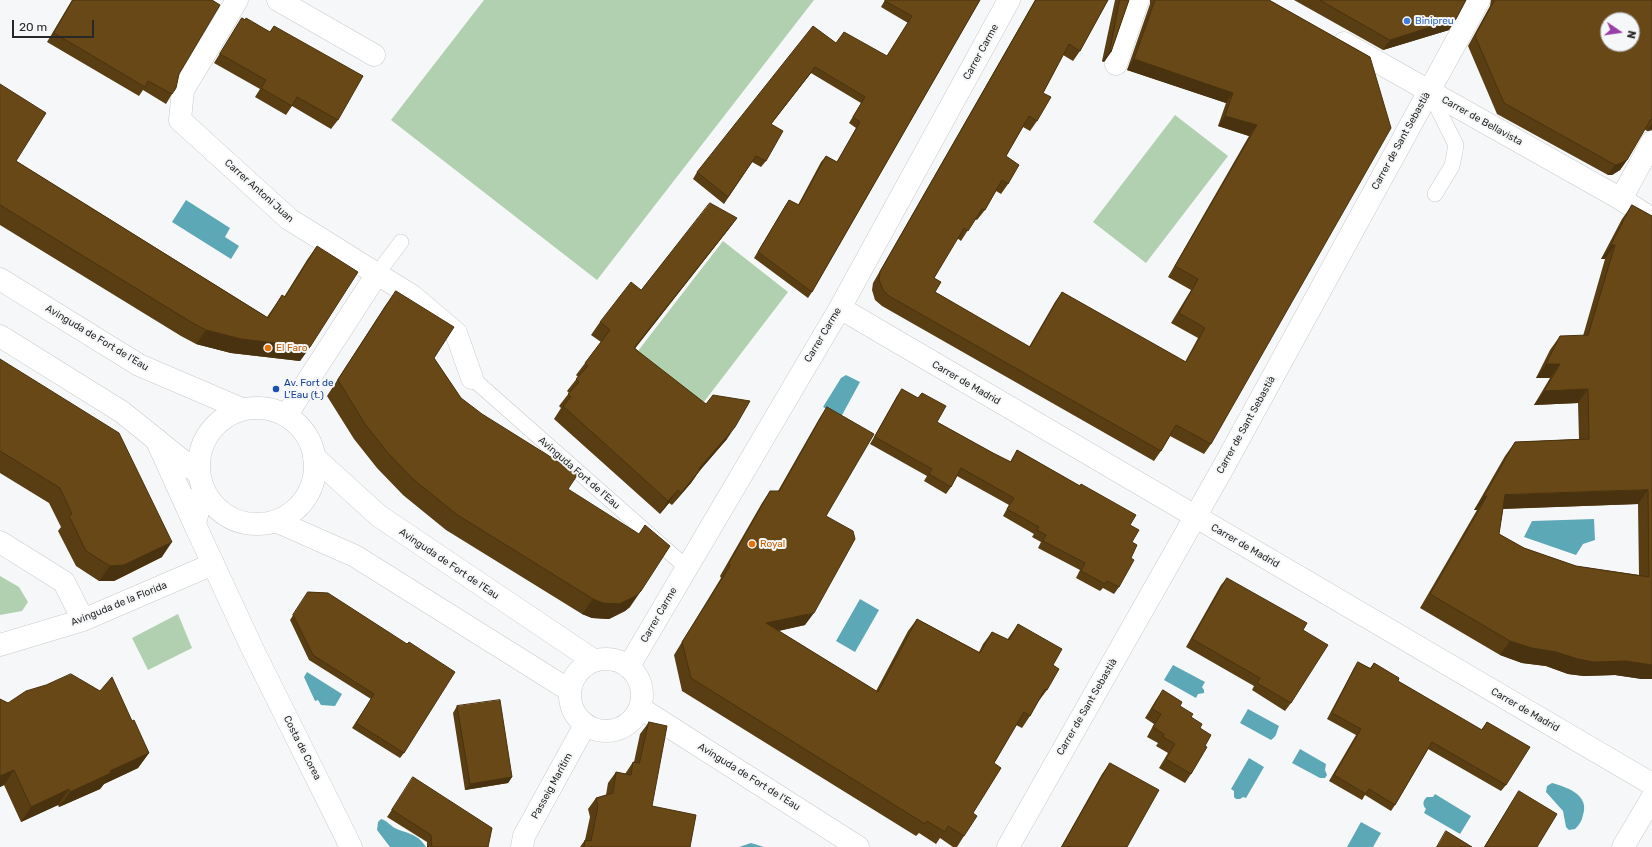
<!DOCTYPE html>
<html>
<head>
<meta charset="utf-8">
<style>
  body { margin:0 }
  #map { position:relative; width:1652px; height:847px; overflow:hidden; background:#f6f7f8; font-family:Rubik,sans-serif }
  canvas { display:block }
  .north { position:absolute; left:1600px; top:12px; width:40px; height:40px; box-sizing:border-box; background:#f6f7f8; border:1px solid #a4a4a5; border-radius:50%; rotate:103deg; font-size:11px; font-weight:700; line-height:16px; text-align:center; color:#282828 }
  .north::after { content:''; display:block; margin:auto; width:14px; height:18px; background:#9b3da7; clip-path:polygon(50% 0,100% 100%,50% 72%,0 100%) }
  .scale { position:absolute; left:12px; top:20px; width:82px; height:18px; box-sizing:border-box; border:2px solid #282828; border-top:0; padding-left:5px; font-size:12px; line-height:14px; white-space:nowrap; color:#282828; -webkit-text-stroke:3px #f6f7f8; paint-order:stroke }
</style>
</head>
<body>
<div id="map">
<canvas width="1652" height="847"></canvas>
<div class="north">N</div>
<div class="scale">20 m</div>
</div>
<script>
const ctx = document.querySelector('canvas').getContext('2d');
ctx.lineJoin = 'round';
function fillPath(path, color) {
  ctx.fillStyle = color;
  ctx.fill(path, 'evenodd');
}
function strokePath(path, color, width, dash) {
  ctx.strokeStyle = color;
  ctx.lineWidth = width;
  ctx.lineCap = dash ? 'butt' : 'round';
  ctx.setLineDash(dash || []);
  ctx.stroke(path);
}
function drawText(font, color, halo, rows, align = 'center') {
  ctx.font = font + ' Rubik,sans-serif';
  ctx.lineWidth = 4;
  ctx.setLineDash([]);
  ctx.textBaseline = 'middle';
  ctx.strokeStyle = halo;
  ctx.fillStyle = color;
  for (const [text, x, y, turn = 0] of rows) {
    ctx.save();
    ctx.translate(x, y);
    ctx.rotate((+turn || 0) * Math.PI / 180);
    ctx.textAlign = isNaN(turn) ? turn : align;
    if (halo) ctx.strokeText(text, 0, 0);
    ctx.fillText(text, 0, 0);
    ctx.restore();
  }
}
const green = new Path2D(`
  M484,0H814L597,280L391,120Z
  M1175,115L1228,156L1146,263L1093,222Z
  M723,241L788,292L697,411L631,360Z
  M0,576L19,587L28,602L22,611L0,615Z
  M178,614L192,648L148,670L132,638Z`);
const water = new Path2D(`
  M186,200L230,228L225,237L239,246L231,259L172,222Z
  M846,375L860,382L841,417L823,407L841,378Z
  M1594,519L1595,540L1583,544L1576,555L1524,537L1532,521Z
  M860,599L879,610L855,652L836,641Z
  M1173,665L1205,682L1202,687L1204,690V693L1198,694L1196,698L1164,680Z
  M307,672L342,694L335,706L321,705L318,700L315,701L304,677Z
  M1248,709L1279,726C1276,733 1277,736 1271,740L1240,723Z
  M1300,749L1326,764L1325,770L1327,775L1325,778H1320L1292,763Z
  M1249,758L1264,767L1246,798L1243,797L1240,799H1236L1234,797V791L1231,789Z
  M1552,783C1567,787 1590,795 1583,815C1582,821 1579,825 1575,829L1569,830L1566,827L1563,811L1546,792L1547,786Z
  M1435,794L1471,816L1460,834L1424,813L1426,809C1422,805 1423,800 1427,797H1433Z
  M381,819C387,820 391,827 397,829C409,834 418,834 426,847H390L377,830L378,822Z
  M1361,822L1381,833L1373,847H1347Z
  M751,843L764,847H739Z`);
const service = new Path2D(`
  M1429,91L1456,145L1452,166L1435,194
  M377,274L401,242
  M472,378L686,567`);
const pedestrian = new Path2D(`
  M377,274L411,295L456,333L472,378`);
const minor = new Path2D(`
  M237,0L183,90L180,120L289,219L377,274L309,379L287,415
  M278,0L374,55
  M1344,43L1621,199L1652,219
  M1116,64L1138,0
  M1621,199L1652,142
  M840,308L1652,784
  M156,439L195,525
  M314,457L379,516L593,660
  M278,522L355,556L569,690
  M0,542L64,582L83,620
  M0,645L83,620L213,564
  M570 695a36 36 0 1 1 72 0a36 36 0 1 1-72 0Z
  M629,666L840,308L1009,0
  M640,708L858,847
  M522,847L524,836L585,725
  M1008,847L1224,466L1479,0
  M1623,847L1652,798`);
const tertiary = new Path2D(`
  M0,279L139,365L242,409
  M0,336L122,412L199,474
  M199 466a58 58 0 1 1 116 0a58 58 0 1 1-116 0Z
  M203,487L195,525L253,650L351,847`);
const wall = new Path2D(`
  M72,0H212L179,74L172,94L166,104L143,90L139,96L47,42Z
  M885,0H980L812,292L808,298L754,258L785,206L789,200L798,205L821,162L826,156L837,162L856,128L849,123L861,103L811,73L771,124L766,161L761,167L752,162L724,204L693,179L697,172L836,43L887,56L908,23L881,7Z
  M1035,0H1108L1080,51L1073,61L1063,55L1043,93L1037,121L1030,131L1023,127L1006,156L1008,184L1001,194L996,191L985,210L977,220L975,219L961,241L957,238L934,278L935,292L1029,347L1055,302L1062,292L1185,362L1198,338L1171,323L1191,290L1168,277L1249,136L1218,126L1226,103L1127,70L1150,4V0H1269L1370,57L1211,444L1204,454L1170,436L1161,451L1154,461L882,306L875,300L872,290L873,283Z
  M1115,0H1129L1111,52L1104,62L1102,61Z
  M1294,0H1466L1449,30L1383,50Z
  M1491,0H1652V130L1647,131L1644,129L1627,160L1620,170L1612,175H1608L1497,114L1468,46L1490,6Z
  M242,18L270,32L274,26L338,120L331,129L292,106L286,115L255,97L260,89L214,63L236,27Z
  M0,84L16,161L267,317L282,295L284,297L307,260L317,246L310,347L300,361L231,353L196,344L181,336L0,225Z
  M1632,205L1652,216V679H1642L1615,675L1584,676L1568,674L1546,666L1522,663L1500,655L1420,608L1477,510H1474L1505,456L1515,442L1579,439L1578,403L1534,405L1550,378H1536L1550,350L1560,336H1583L1605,259H1601L1622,219ZM1638,504L1639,575L1576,566L1524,548L1499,534L1503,509Z
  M737,218L728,230L635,348L727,439L700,470L691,483L672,505L669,503L660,514L554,419L561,408L559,406L569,393L567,391L578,377L576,375L601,342L591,335L600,322Z
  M396,291L434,358L461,398L568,489L630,607L625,611L609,619L592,618L582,614L446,530L403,495L377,468L354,439L327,396L385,306Z
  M0,359L162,557L114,581H99L76,566L58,531L61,527L49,503L0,473Z
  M902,389L918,398L922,393L937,422L993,453L1010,462L1017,450L1080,486L1081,484L1130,525L1132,542L1131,558L1119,587L1114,594L1103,588L1100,591L1076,578L1080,570L1038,548L1041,542L1032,537L1034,534L1003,516L1009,505L957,476L951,487L946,494L924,481L927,476L870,444L897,396Z
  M827,407L826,516L805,625L779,631L876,691L908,631L917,619L979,652L983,644L992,632L1007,640L1018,624L1053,665L1047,690L1038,702L1030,716L1022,728L1016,725L994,763L973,813L964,836L957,847H953L940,838L936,844L919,833L916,836L682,691L674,655L721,578L720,576L762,503L770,491H778L819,419Z
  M1227,578L1303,630L1291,703L1285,711L1252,690L1254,686L1186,647L1221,585Z
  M308,592L328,593L404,753L400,758L352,728L371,699L309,660L290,620Z
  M1358,662L1370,668L1374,663L1398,681L1481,730L1487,722L1506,785L1501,791L1428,749L1395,805L1391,811L1365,795L1362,800L1329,781L1356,735L1327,719L1354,668Z
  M1163,690L1191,717L1200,728L1205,746L1191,774L1185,783L1159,768L1168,753L1156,746L1158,743L1147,737L1154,724L1145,718L1156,700Z
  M0,699L8,703L132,721L149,753L138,768L104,784L100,789L59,807L58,805L21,822L4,785L0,787Z
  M457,706L512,777L508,783L465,790L453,713Z
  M649,722L652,806L690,847H580L585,840L590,817L588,809L596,798L606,795L608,783L616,772L625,774L633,762H634L640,734Z
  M1110,763L1127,847H1061L1102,774Z
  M409,784L488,847H427V842L387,817Z
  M1519,791L1537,847H1484L1515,797Z`);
const shadedWall = new Path2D(`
  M1456,19L1449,30L1383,50L1390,40Z
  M1110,51L1111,52L1104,62L1102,61Z
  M1134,59L1233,93L1226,103L1127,70Z
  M815,67L811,73L766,130L771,124Z
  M1225,116L1257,125L1249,136L1218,126Z
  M1652,124V130L1647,131Z
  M1627,160L1620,170L1612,175H1608L1615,165Z
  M737,218L728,230L626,360L634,348Z
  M1611,245H1615L1605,259H1601Z
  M206,330L310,347L300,361L231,353L196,344Z
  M1546,364H1560L1550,378H1536Z
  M1588,389L1578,403L1534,405L1544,391Z
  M735,427L727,439L690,482L699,469Z
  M700,470L691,483L672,505L681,493Z
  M678,490L669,503L660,514L668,501Z
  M1648,490L1638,504L1495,509L1505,495Z
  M1484,496H1487L1477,510H1474Z
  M172,542L162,557L114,581H99L110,566Z
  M641,591L630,607L625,611L609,619L592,618L582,614L593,599Z
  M814,613L805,625L758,635L766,623Z
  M1510,641L1625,661L1652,665V679H1642L1615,675L1584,676L1568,674L1546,666L1522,663L1500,655Z
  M149,753L138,768L104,784L100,789L59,807L70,792L110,771Z
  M14,770L4,785L0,787V776Z
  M512,777L508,783L465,790L470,784Z
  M69,789L58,805L21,822L31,807Z`);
const building = new Path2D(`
  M73,0H212L220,5L179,74L176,88L172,94L148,81L145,87L54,33Z
  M886,0H980L812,292L758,252L789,200L799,205L826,156L837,162L860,122L853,117L865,97L815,67L771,124L783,131L766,161L756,156L728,197L697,172L813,26L836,43L844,32L887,56L912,16L885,1Z
  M1036,0H1108L1080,51L1069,44L1043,93L1051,97L1037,121L1029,116L1006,156L1019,165L1008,184L1002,180L985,210L982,209L968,231L964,228L934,278L941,282L935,292L1030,347L1062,292L1186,362L1205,328L1179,313L1198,279L1175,266L1257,125L1225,116L1233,93L1134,59L1155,0H1269L1370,57L1391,128L1211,444L1176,425L1161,451L889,296L883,290L879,280L880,272Z
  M1120,0H1129L1111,52L1110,51Z
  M1320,0H1466L1456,19L1390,40Z
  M1495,0H1652V120L1651,119L1627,160L1619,164L1615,165L1504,103L1475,36ZM1608,20H1632V44H1608Z
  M242,18L245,20L246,18L270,32L274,26L363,76L338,120L297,97L292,106L261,88L266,80L220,54Z
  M0,84L46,113L16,161L268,318L282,295L285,297L317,246L358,272L310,347L241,339L206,330L191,322L0,205Z
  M710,203L737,218L634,348L706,404L713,395L750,401L735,427L699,469L700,470L681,493L678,490L668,501L563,406L571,397L568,394L579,382L576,379L588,366L585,363L610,330L600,322L631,282L641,290Z
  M1632,205L1652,216V665L1625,661L1594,662L1578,659L1556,652L1532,648L1510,641L1430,594L1487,496H1484L1515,442L1589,439L1588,389L1544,391L1560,364H1546L1560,336L1588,335L1615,245H1611ZM1648,490L1649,577L1576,566L1524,548L1499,534L1505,495Z
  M396,291L454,327L434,358L461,398L482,414L578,474L568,489L639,534L645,525L670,546L641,591L636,596L619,604L603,603L593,599L456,514L413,479L388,453L365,424L338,380Z
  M0,359L119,433L172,542L124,565L110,566L86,551L69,516L72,514L60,488L0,451Z
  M902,389L918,398L922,393L946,406L937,422L993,453L1011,462L1017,450L1080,486L1081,484L1136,515L1130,525L1139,530L1132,542L1137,545L1131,558L1134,560L1119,587L1107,581L1105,584L1081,571L1085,563L1043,541L1046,535L1037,530L1039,527L1007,509L1014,498L961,468L951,487L929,474L932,469L875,437Z
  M827,407L874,434L826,516L853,531L855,539L814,613L766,623L878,692L917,619L980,653L992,632L1009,640L1018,624L1062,649L1053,665L1059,669L1047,690L1045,689L1030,716L1024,712L994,763L1001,768L973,813L977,816L964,836L948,826L945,832L927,821L925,824L691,678L682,642L730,566L729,563L770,491H779Z
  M1227,578L1307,623L1303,630L1328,645L1291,703L1257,683L1260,678L1192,639Z
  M308,592L328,593L407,644L409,642L455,672L404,753L356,723L374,694L313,655L293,615Z
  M1358,662L1371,669L1374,663L1399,678L1398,681L1482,730L1487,722L1530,747L1506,785L1432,742L1395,805L1369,789L1366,794L1334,775L1361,729L1332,713Z
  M71,674L100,691L112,677L132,721L134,720L149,753L110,771L111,773L70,792L69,789L31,807L14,770L0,776V699L8,703L26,691L46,685Z
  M1163,690L1182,702L1180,706L1193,714L1191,717L1202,724L1200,728L1211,735L1205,746L1207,747L1191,774L1166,759L1175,744L1163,737L1164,734L1153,727L1161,714L1152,709Z
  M500,700L512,777L470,784L457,706Z
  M649,722L667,726L652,806L696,815L690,847H584L585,840L591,841L598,806L596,798L613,793L616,772L631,775L633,762L639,763Z
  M1110,763L1159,790L1127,847H1062Z
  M413,777L492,828L488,847H432L431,835L392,810Z
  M1519,791L1557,814L1537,847H1485Z
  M1446,831L1472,847H1437Z`);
const markers = [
  [1407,21,4,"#3f7fe0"],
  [268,348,4,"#e8710a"],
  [276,389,4,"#1a4fb4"],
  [752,544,4,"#e8710a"]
];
const shopNames = [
  ["Binipreu",1415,21]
];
const streetNames = [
  ["Carrer Carme",981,52,-61],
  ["Carrer de Bellavista",1482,121,29],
  ["Carrer de Sant Sebastià",1401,141,-61],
  ["Carrer Antoni Juan",259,191,42],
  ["Carrer Carme",823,335,-59],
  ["Avinguda de Fort de l'Eau",97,338,31],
  ["Carrer de Madrid",966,383,30],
  ["Carrer de Sant Sebastià",1246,425,-61],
  ["Avinguda Fort de l'Eau",579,473,41],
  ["Carrer de Madrid",1245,546,30],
  ["Avinguda de Fort de l'Eau",449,564,34],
  ["Avinguda de la Florida",119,604,-22],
  ["Carrer Carme",659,615,-60],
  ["Carrer de Sant Sebastià",1087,707,-60],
  ["Carrer de Madrid",1525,710,30],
  ["Costa de Corea",302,748,63],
  ["Avinguda de Fort de l'Eau",749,777,32],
  ["Passeig Marítim",552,786,-61]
];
const foodNames = [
  ["El Faro",276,348],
  ["Royal",760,544]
];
const transitNames = [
  ["Av. Fort de",284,383],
  ["L'Eau (t.)",284,395]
];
fillPath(green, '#b1d0af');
fillPath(water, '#5da8b7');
strokePath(service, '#c8caca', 16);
strokePath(pedestrian, '#c8caca', 23);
strokePath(minor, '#c8caca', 23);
strokePath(tertiary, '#c8caca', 23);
strokePath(service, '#fff', 15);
strokePath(pedestrian, '#fff', 22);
strokePath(minor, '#fff', 22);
strokePath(tertiary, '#fff', 22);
fillPath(wall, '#593e13');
fillPath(shadedWall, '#49320f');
fillPath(building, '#684816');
strokePath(building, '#49320f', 1);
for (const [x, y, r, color] of markers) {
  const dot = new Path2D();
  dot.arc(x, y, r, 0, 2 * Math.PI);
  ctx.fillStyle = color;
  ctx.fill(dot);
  strokePath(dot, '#f6f7f8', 1.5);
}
drawText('10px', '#366cbe', '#f6f7f8', shopNames, 'left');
drawText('10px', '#282828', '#f6f7f8', streetNames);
drawText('10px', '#c56008', '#f6f7f8', foodNames, 'left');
drawText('10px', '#164399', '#f6f7f8', transitNames, 'left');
</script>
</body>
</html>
